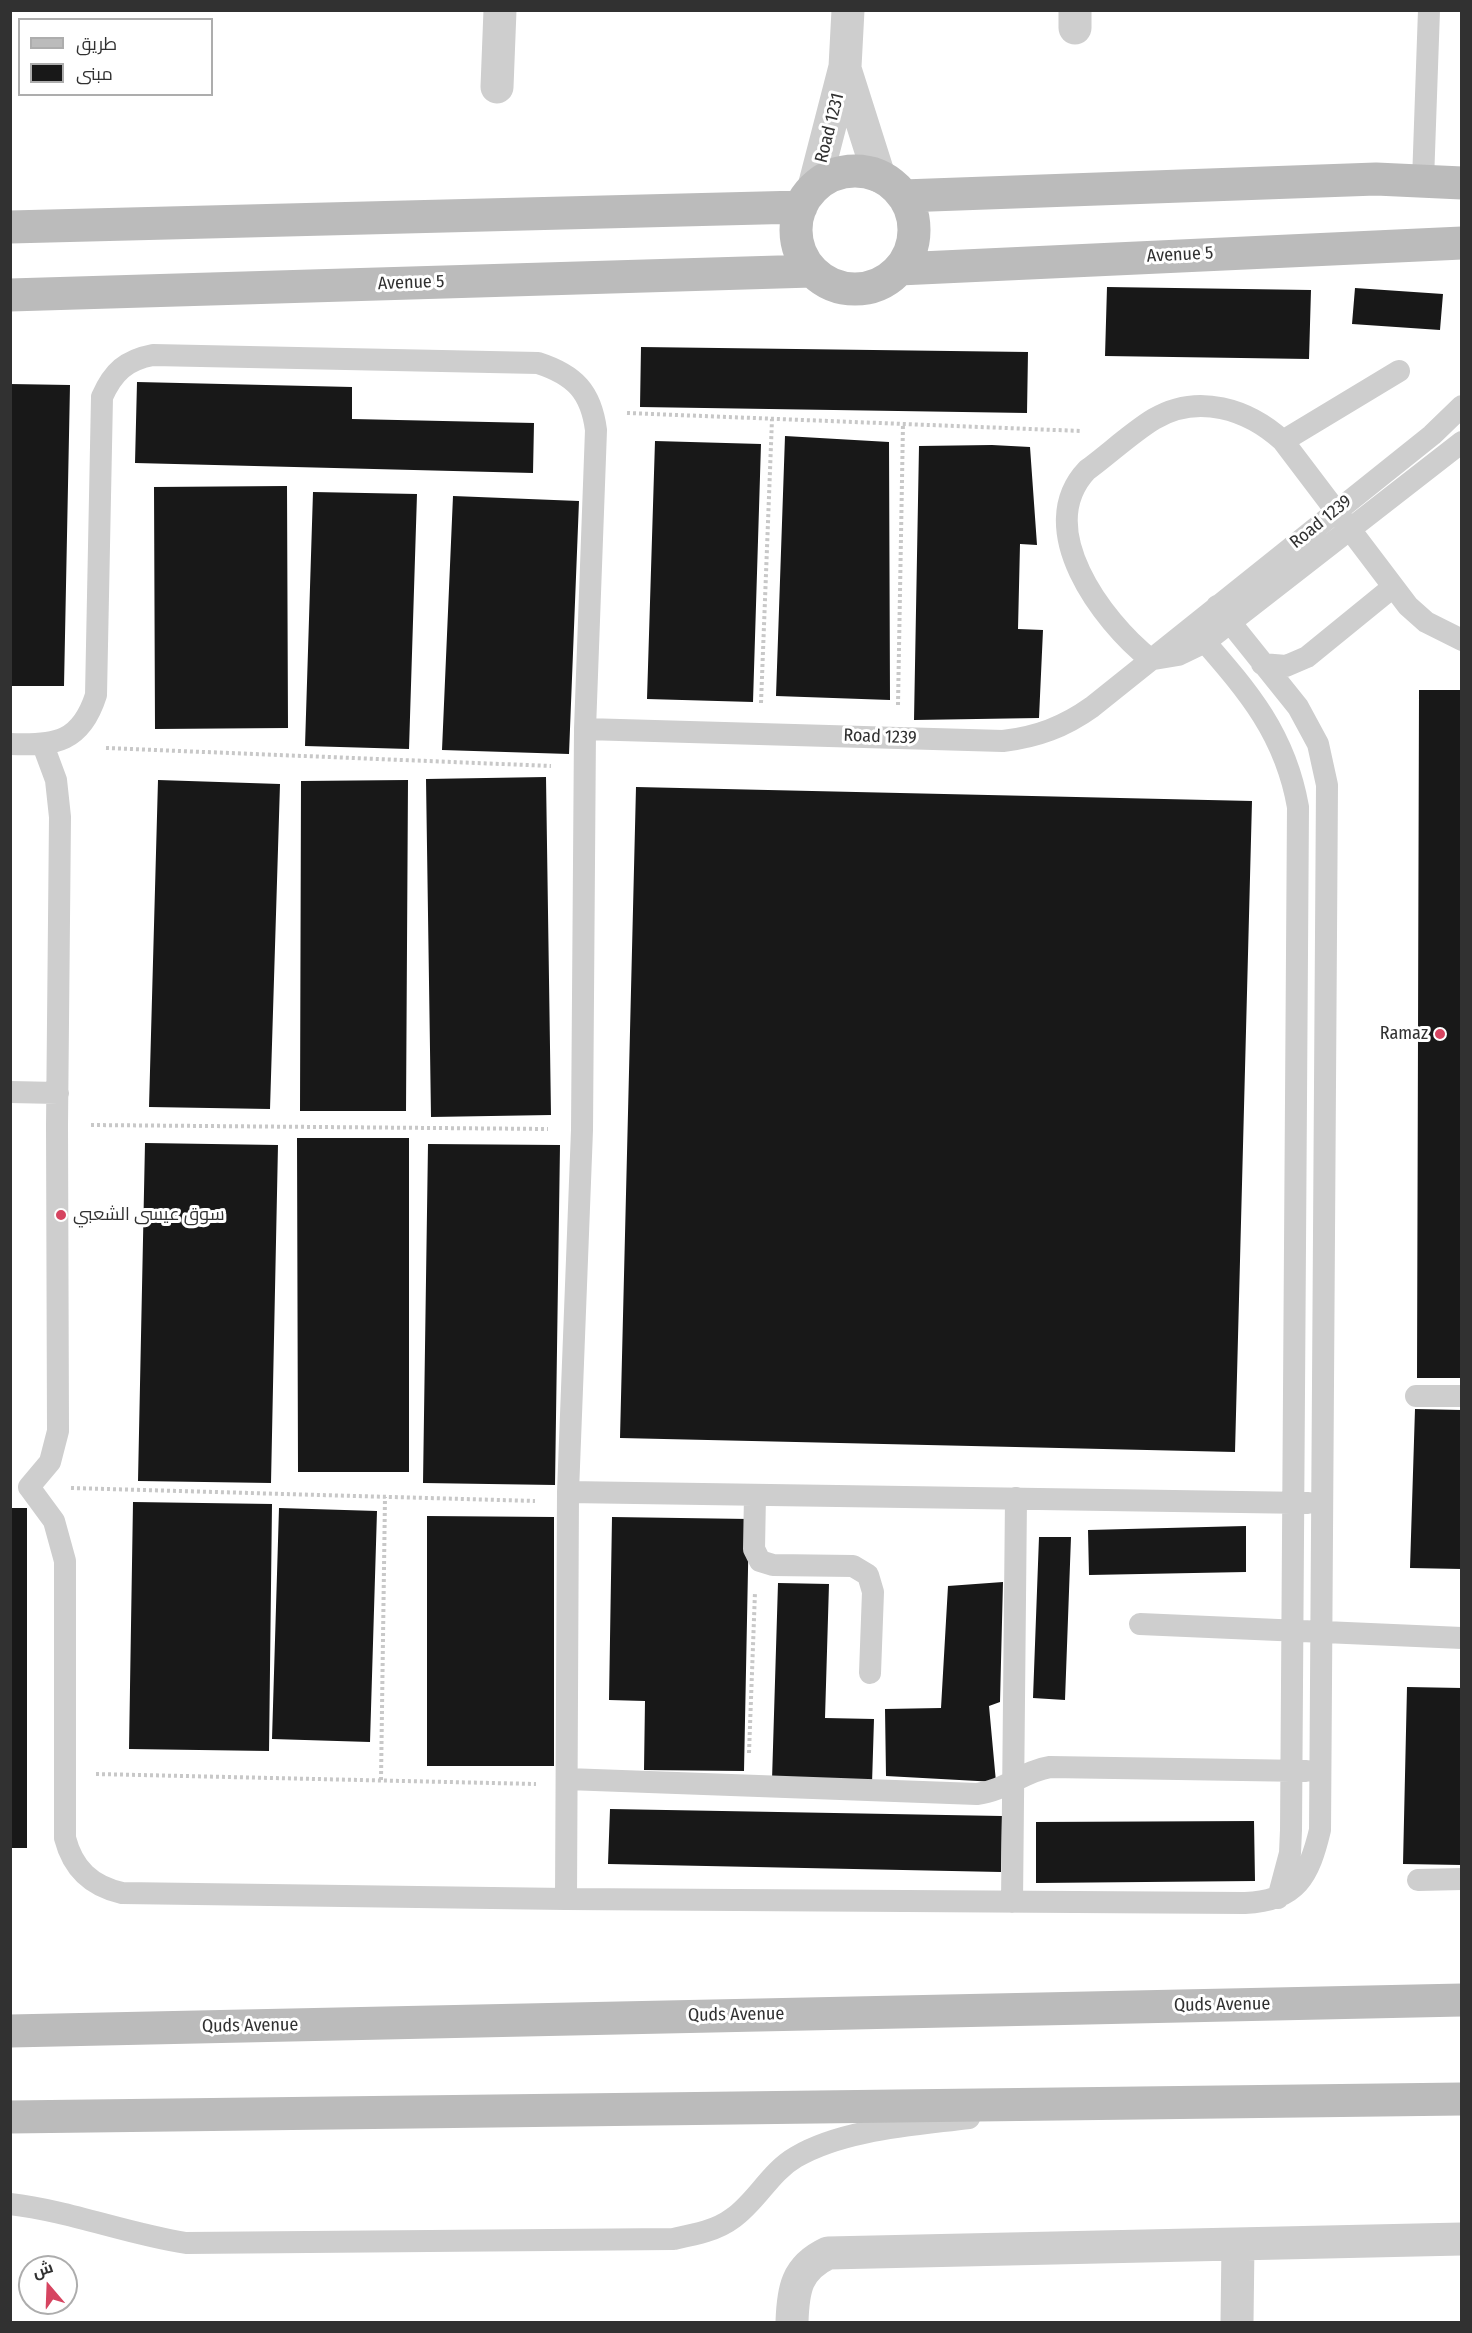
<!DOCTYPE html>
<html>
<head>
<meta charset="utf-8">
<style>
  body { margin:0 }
  #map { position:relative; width:1472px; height:2333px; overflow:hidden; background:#fff; font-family:"Fira Sans Condensed",Cairo,sans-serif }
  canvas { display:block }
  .frame { position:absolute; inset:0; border:12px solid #313131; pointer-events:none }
  .legend { position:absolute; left:18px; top:18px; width:195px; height:78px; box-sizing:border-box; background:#fff; border:2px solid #adadad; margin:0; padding:8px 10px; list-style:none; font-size:18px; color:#313131 }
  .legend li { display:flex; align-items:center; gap:12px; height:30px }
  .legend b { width:30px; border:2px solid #adadad }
  .north { position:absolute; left:18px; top:2255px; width:60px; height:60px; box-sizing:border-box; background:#fff; border:2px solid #adadad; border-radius:50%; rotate:341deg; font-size:16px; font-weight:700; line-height:24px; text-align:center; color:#313131 }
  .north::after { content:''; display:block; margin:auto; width:21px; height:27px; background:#d64460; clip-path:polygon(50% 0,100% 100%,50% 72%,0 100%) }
</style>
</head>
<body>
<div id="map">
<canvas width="1472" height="2333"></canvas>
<div class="frame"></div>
<ul class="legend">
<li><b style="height:8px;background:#bbb"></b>طريق</li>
<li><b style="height:16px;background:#181818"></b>مبنى</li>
</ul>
<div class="north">ش</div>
</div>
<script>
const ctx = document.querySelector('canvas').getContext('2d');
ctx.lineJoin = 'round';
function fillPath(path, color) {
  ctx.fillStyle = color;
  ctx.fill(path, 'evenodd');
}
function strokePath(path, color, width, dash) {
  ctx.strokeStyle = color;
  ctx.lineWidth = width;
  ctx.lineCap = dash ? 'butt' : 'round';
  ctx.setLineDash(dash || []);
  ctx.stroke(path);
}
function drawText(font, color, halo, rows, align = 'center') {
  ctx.font = font + ' "Fira Sans Condensed",Cairo,sans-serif';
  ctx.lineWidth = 6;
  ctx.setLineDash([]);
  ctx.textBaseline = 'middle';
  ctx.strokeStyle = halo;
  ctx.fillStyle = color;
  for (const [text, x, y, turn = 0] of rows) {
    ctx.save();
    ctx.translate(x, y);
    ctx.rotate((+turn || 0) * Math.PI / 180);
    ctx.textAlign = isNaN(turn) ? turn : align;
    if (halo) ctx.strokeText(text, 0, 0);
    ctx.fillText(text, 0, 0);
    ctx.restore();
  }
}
const building = new Path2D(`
  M1107,287L1311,290L1309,359L1105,356Z
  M1355,288L1443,294L1440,330L1352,324Z
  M641,347L1028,352L1027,413L640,407Z
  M137,382L352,387V419L534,423L533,473L135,463Z
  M10,384L70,385L64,686H10Z
  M785,436L889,442L890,700L776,696Z
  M655,441L761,444L753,702L647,699Z
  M992,445L1030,447L1037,545L1020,544L1018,629L1043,630L1039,718L914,720L919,446Z
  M287,486L288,728L155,729L154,487Z
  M313,492L417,494L409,749L305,746Z
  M453,496L579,501L569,754L442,750Z
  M1419,690H1462V1378H1417Z
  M546,777L551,1115L431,1117L426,779Z
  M158,780L280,784L270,1109L149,1107Z
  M408,780L406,1111H300L301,781Z
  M636,787L1252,801L1235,1452L620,1438Z
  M297,1138H409V1472H298Z
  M145,1143L278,1145L271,1483L138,1481Z
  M428,1144L560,1145L555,1485L423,1483Z
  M1415,1409L1462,1410V1569L1410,1568Z
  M133,1502L272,1504L269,1751L129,1749Z
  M10,1508H27V1848H10Z
  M279,1508L377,1511L370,1742L272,1739Z
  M427,1516L554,1517V1766H427Z
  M612,1517L749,1519L744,1771L644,1770L645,1701L609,1700Z
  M1246,1526V1572L1089,1575L1088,1530Z
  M1039,1537H1071L1065,1700L1033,1698Z
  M1003,1582L1000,1702L989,1706L996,1782L886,1776L885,1709L941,1708L948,1586Z
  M778,1583L829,1584L825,1718L874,1719L872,1784L772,1780Z
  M1407,1687L1462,1688V1865L1403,1864Z
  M610,1809L1002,1816L1001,1872L608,1864Z
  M1254,1821L1255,1881L1036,1883V1822Z`);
const path = new Path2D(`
  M627,413L1081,431
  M761,703L772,419
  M898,705L903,424
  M106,748L551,766
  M91,1125L548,1129
  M71,1488L535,1501
  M749,1753L755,1592
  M96,1774L536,1784
  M381,1780L385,1497`);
const lane = new Path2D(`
  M1423,181L1429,10
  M1283,441L1399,371
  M1192,627C1242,685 1284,728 1298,807L1291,1830L1290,1853L1278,1898
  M1150,659C1102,621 1032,528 1087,470C1109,454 1131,433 1154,419C1198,393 1248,409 1283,441L1408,606L1426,622L1462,640
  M1154,659L1178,655L1205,642L1462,442
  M1262,664L1286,666L1307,657L1393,587
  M585,729L1003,741C1037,737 1064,727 1092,707L1432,435L1462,406
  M10,744C56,746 81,742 96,695L102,397C113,372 126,360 153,355L538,363C575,375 591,392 596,430L585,729L582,1130L568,1492L566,1899
  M10,1092L58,1093
  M1416,1396H1462
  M29,1487L54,1521L65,1561V1838C73,1869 91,1886 122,1893L566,1899L1245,1903C1297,1901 1309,1876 1320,1830L1327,785L1318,744L1298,707L1217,606
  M29,1487L50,1462L58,1431L57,1125L60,817L56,780L43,745
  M568,1492L1308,1503
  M755,1495L754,1549L760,1561L773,1565L853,1566L868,1575L873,1592L870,1673
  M1140,1624L1462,1638
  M567,1779L977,1794C1005,1791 1023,1771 1050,1767L1306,1771
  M1418,1880L1462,1879
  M1012,1902L1016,1498
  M10,2204C70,2211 127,2234 186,2243L673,2239C693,2235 716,2231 733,2218C757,2201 770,2172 796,2157C844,2129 915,2125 969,2118`);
const street = new Path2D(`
  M1075,28V10
  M846,72L879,176
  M497,87L500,10
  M814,187L845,67L848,10
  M792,2322C793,2290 796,2268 828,2253L1462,2239
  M1237,2322L1238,2244`);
const secondary = new Path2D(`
  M796 230a59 59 0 1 1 118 0a59 59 0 1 1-118 0Z
  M903,196L1376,179L1462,183
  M10,227L801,207
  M899,269L1462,243
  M10,295L812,271
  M10,2031L1462,2000
  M10,2117L1462,2099`);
const markers = [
  [1440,1034,6,"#d64460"],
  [61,1215,6,"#d64460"]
];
const streetNames = [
  ["Road 1231",830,128,-76],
  ["Avenue 5",1180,255,-3],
  ["Avenue 5",411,283,-2],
  ["Road 1239",1321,522,-39],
  ["Road 1239",880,737,2],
  ["Quds Avenue",1222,2005,-1],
  ["Quds Avenue",736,2015,-1],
  ["Quds Avenue",250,2026,-1]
];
const poiNames = [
  ["Ramaz",1428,1034],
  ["سوق عيسى الشعبي",73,1215,"left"]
];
fillPath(building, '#181818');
strokePath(path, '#c8c8c8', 4, [3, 3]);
strokePath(lane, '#cecece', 22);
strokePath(street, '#cecece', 33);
strokePath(secondary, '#bbb', 33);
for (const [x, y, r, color] of markers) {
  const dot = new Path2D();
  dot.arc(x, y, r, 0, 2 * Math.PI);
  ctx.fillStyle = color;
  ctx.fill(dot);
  strokePath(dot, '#fff', 2);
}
drawText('18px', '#313131', '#fff', streetNames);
drawText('18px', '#313131', '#fff', poiNames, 'right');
</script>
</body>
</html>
